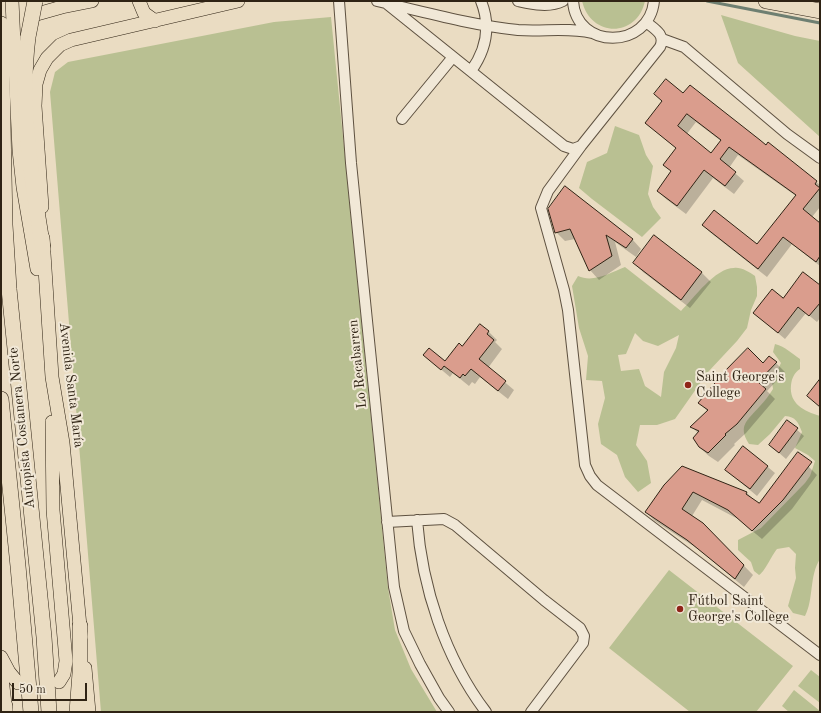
<!DOCTYPE html>
<html>
<head>
<meta charset="utf-8">
<style>
  body { margin:0 }
  #map { position:relative; width:821px; height:713px; overflow:hidden; background:#eadcc2; font-family:"Old Standard TT",serif }
  canvas { display:block }
  .frame { position:absolute; inset:0; border:2px solid #2f2314; pointer-events:none }
  .scale { position:absolute; left:12px; top:683px; width:75px; height:18px; box-sizing:border-box; border:2px solid #2f2314; border-top:0; padding-left:5px; font-size:12px; line-height:14px; white-space:nowrap; color:#2f2314; -webkit-text-stroke:3px #f1e8d7; paint-order:stroke }
</style>
</head>
<body>
<div id="map">
<canvas width="821" height="713"></canvas>
<div class="frame"></div>
<div class="scale">50 m</div>
</div>
<script>
const ctx = document.querySelector('canvas').getContext('2d');
ctx.lineJoin = 'round';
function fillPath(path, color) {
  ctx.fillStyle = color;
  ctx.fill(path, 'evenodd');
}
function strokePath(path, color, width, dash) {
  ctx.strokeStyle = color;
  ctx.lineWidth = width;
  ctx.lineCap = dash ? 'butt' : 'round';
  ctx.setLineDash(dash || []);
  ctx.stroke(path);
}
function drawText(font, color, halo, rows, align = 'center') {
  ctx.font = font + ' "Old Standard TT",serif';
  ctx.lineWidth = 4;
  ctx.setLineDash([]);
  ctx.textBaseline = 'middle';
  ctx.strokeStyle = halo;
  ctx.fillStyle = color;
  for (const [text, x, y, turn = 0] of rows) {
    ctx.save();
    ctx.translate(x, y);
    ctx.rotate((+turn || 0) * Math.PI / 180);
    ctx.textAlign = isNaN(turn) ? turn : align;
    if (halo) ctx.strokeText(text, 0, 0);
    ctx.fillText(text, 0, 0);
    ctx.restore();
  }
}
const green = new Path2D(`
  M582,1H645C637,38 591,38 582,1Z
  M721,15L795,36L820,41V137L738,63Z
  M331,17L388,588L395,630L411,669L437,712H101L50,92L55,72L68,62L274,22Z
  M615,126L639,135L646,155L653,166L648,194L653,207L661,218L642,237L592,199L579,188L587,162L607,153Z
  M625,267L681,311C694,298 715,268 734,268C741,267 749,272 755,276L757,287V296L751,310L747,328L737,341L708,372L675,419L657,425H640L636,445L647,461L651,483L638,492L625,477L617,455L601,444L598,424L605,398L602,381L586,380L588,356L579,328L572,286L578,276C593,283 610,273 625,267ZM635,333L643,341L658,346L679,335L676,348L664,372L661,397L645,386L639,369L621,371L618,355L626,354Z
  M775,344C786,347 791,353 800,359V369C794,373 792,378 791,385C789,404 804,411 820,416V559C809,576 814,599 805,616L793,613L788,606L796,578L795,568L796,554L789,547L777,549C772,555 764,573 759,575L754,571L751,562L738,550V540L761,528L805,483L810,476L815,461L808,455L795,448L802,432C798,422 796,417 785,416L770,434L758,445L749,444C737,425 748,420 760,406C765,401 769,395 773,389L772,382L781,363L773,352Z
  M669,570L793,666L756,712H690L609,648Z
  M811,670L820,677V703L798,686Z
  M794,690L820,711V712H789L782,706Z`);
const shadow = new Path2D(`
  M684,94L766,146L768,144L820,185V207L812,217L820,224V266L792,244L767,277L711,233L703,225L757,245L796,196L738,155L729,168L744,181L734,194L713,178L686,214L666,199L658,191L672,172L665,165L677,149L646,123ZM696,122L721,141L711,154L686,135Z
  M549,209L632,239L641,249L636,257L615,242L621,265L599,280L590,270L575,239L565,241L556,232Z
  M655,236L702,273L711,282L690,308L643,272L634,263Z
  M820,287V318L817,322L806,313L785,339L754,313L783,300Z
  M488,331L497,340L495,342L502,349L488,368L514,390L508,399L480,377L475,384L472,382L469,386L453,373L450,377L424,355L445,363L463,347Z
  M776,363L785,372L767,391L775,399L746,433L734,444L735,445L718,462L709,456L699,447L698,433L692,427L708,412L699,402L763,364Z
  M788,422L804,436L786,459L770,445Z
  M744,447L775,473L757,496L726,470Z
  M808,466L817,475L792,509L762,539L738,519L702,500L692,516L703,524L753,575L744,587L698,549L655,521L646,512L682,468L747,493L759,505Z`);
const stream = new Path2D(`
  M707,1L820,23`);
const building = new Path2D(`
  M666,79L683,93L690,85L760,140L766,145L768,142L817,181L815,184L820,188L803,209L820,223V256L816,262L783,237L758,269L702,225L714,210L757,244L796,195L729,147L720,159L736,172L725,186L704,170L677,206L657,191L671,171L663,165L676,148L645,123L662,101L654,94ZM687,114L721,140L711,153L678,126Z
  M565,186L633,239L626,248L606,235L612,256L589,271L570,229L555,233L548,209Z
  M654,235L702,272L681,300L633,263Z
  M803,272L820,285V303L809,316L798,307L778,333L753,313L772,289L783,298Z
  M480,324L489,331L487,334L494,340L479,359L506,381L498,391L471,369L465,376L463,374L460,378L444,366L441,370L423,355L429,348L445,361L459,343L462,346Z
  M748,348L763,363L769,356L777,362L758,382L766,389L737,424L725,434L726,435L708,453L699,447L693,438L699,431L690,427L708,410L698,403L725,371Z
  M820,379V407L807,396Z
  M787,420L798,428L779,453L769,445Z
  M743,446L768,466L750,489L725,470Z
  M798,452L812,462L783,500L752,531L728,510L693,492L682,509L703,523L744,565L735,579L687,540L645,512L664,485L682,466L747,492L746,494L759,503Z`);
const minor = new Path2D(`
  M339,1L351,163L394,587L404,631L420,664L439,698L449,712
  M377,1C424,12 471,25 518,30C543,32 568,27 592,33
  M518,1C532,4 549,8 563,1
  M573,1C576,50 649,50 654,1
  M386,3L564,146L573,149L581,146L660,47C666,35 655,29 646,22
  M662,39L684,47L787,134L820,158
  M471,71C486,50 491,26 481,1
  M402,119L453,57
  M581,146L548,191L541,208L564,290L568,310L585,465L590,476L597,485L820,655
  M417,520C422,587 445,658 486,712
  M387,522L444,519L455,525L544,600L580,628L584,636L583,643L531,712`);
const major = new Path2D(`
  M12,1L19,150L23,187L37,269
  M139,1L144,13L155,21
  M37,14L62,7L92,1
  M42,207L35,106L36,84L40,70L47,58L60,45L71,40L238,1
  M43,238L52,377L63,443L81,637
  M52,422L53,510L66,661L64,674L59,682
  M1,657L9,672L18,683
  M85,668L89,712
  M1,670L6,712`);
const highway = new Path2D(`
  M766,1L820,11
  M1,24L5,225L9,289L44,637L49,712
  M28,37C19,108 32,179 43,249
  M1,399L18,566L31,712
  M5,706V712
  M77,712L80,673V626`);
const highwayBridge = new Path2D(`
  M28,37L35,1`);
const markers = [
  [688,385,4,"#8f2418"],
  [680,609,4,"#8f2418"]
];
const streetNames = [
  ["Lo Recabarren",358,364,-96],
  ["Avenida Santa María",71,385,83],
  ["Autopista Costanera Norte",22,428,-96]
];
const poiNames = [
  ["Saint George's",696,377],
  ["College",696,393],
  ["Fútbol Saint",688,601],
  ["George's College",688,617]
];
fillPath(green, '#b9c092');
fillPath(shadow, '#0003');
strokePath(stream, '#6e7f71', 3);
fillPath(building, '#da9d8d');
strokePath(building, '#2f2314', 1);
strokePath(minor, '#5e5140', 12);
strokePath(major, '#2f2314', 14);
strokePath(highway, '#2f2314', 16);
strokePath(minor, '#f1e8d7', 10);
strokePath(major, '#eadcc2', 13);
strokePath(highway, '#eadcc2', 15);
strokePath(highwayBridge, '#2f2314', 16, []);
strokePath(highwayBridge, '#eadcc2', 15);
for (const [x, y, r, color] of markers) {
  const dot = new Path2D();
  dot.arc(x, y, r, 0, 2 * Math.PI);
  ctx.fillStyle = color;
  ctx.fill(dot);
  strokePath(dot, '#f1e8d7', 1.5);
}
drawText('14px', '#2f2314', '#f1e8d7', streetNames);
drawText('14px', '#2f2314', '#f1e8d7', poiNames, 'left');
</script>
</body>
</html>
